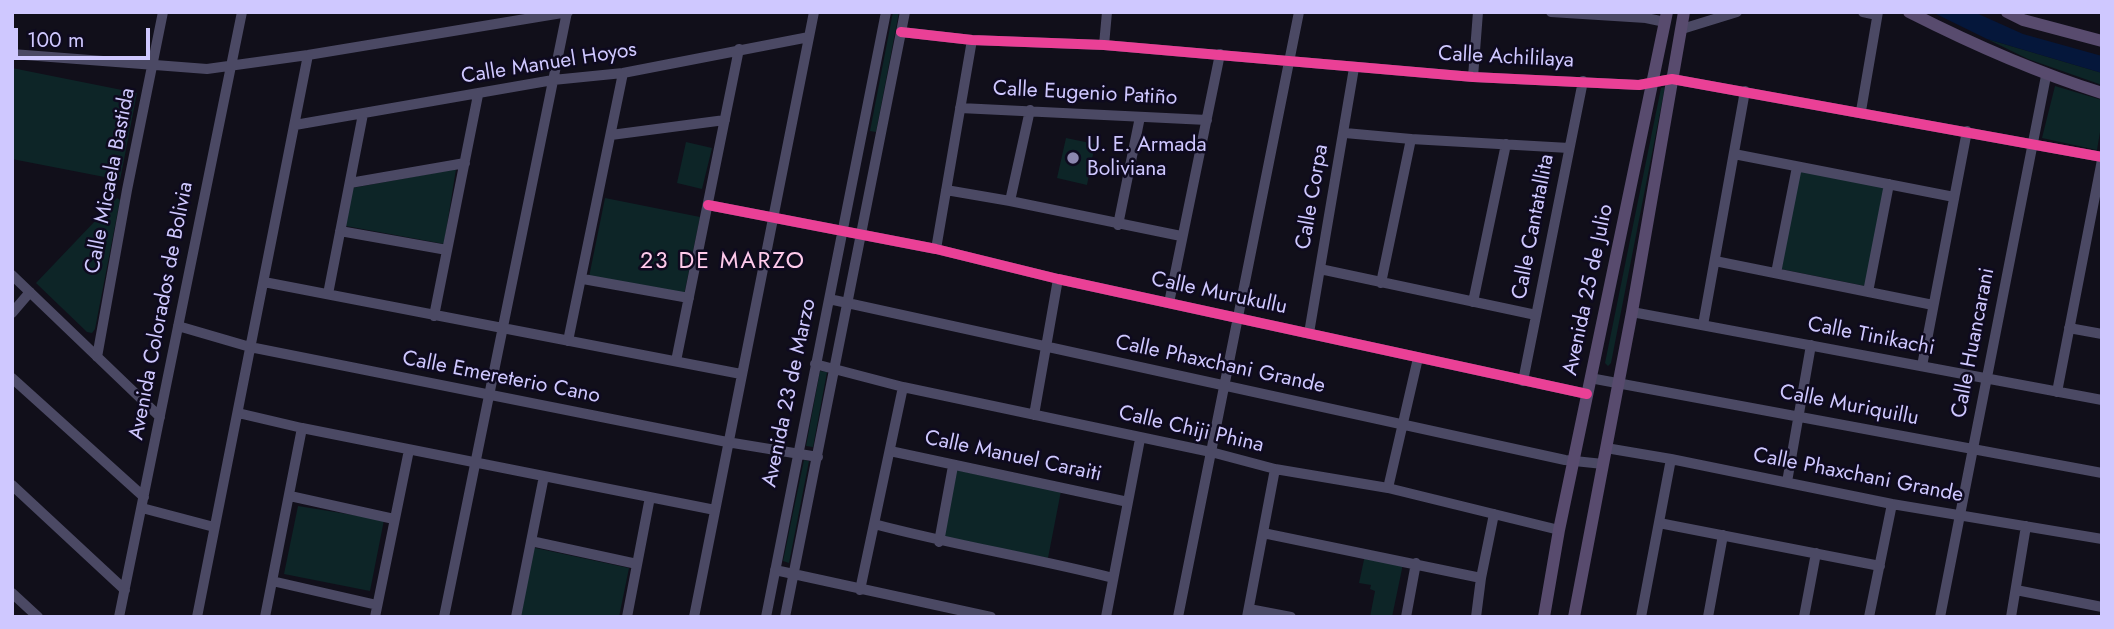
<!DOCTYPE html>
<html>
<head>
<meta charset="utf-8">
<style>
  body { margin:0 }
  #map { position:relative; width:2114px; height:629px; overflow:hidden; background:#110f1a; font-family:Jost,sans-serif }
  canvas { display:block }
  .frame { position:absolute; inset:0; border:14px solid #cfc8ff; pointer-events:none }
  .scale { position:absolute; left:14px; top:28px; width:136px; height:32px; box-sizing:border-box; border:4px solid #cfc8ff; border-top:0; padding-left:9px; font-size:21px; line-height:24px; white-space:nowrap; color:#cfc8ff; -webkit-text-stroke:5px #0e0a1f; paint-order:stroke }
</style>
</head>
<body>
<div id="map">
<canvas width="2114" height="629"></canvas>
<div class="frame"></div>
<div class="scale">100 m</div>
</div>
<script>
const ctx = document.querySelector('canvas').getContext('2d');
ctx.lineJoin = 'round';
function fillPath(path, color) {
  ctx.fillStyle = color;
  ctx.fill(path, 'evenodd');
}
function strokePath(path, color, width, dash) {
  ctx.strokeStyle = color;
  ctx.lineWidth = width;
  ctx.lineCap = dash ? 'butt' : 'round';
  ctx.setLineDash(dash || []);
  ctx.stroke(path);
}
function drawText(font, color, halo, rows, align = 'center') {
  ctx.font = font + ' Jost,sans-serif';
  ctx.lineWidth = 5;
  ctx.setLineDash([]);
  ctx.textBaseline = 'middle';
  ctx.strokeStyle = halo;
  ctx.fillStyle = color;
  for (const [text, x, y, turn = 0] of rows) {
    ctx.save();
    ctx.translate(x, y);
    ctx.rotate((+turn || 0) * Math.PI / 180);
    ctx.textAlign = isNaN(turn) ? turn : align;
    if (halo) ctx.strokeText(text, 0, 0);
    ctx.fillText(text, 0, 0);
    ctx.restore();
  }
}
const green = new Path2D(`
  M893,12H899L876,132L870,131Z
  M1987,39L2102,73V85L2028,59Z
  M12,68L137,93L120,180L12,159Z
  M2055,86L2102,100V120L2097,150L2042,138Z
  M1665,87L1611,363L1608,366L1605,363L1661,88Z
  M1066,138L1095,144L1087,185L1057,178Z
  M686,142L712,148L702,189L677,183Z
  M456,169L444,244L346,226L352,188Z
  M1800,170L1884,187L1865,286L1781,269Z
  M117,198L120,200L95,329L92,333L87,332L36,283Z
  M605,198L700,217L684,295L589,277Z
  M820,371L827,372L813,447L806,446Z
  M804,460L809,461L789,563L783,561Z
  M956,470L1061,491L1048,558L943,537Z
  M298,506L384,520L370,591L284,574Z
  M531,547L629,568L619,617H518Z
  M1365,555L1403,564L1392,617H1370L1375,591L1370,589L1371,585L1359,583Z`);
const water = new Path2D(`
  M1932,12H1974L2023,34L2102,56V73L1987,39Z`);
const minor = new Path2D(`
  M1551,12L1646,18L1665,22
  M1863,12L1877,15
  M1682,29L1737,12
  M901,32L972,40L1104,45L1473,77L1639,85L1672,79L2102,157
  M1104,45L1107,12
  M12,54L207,69L308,55L568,12
  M1473,77L1478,12
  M960,108L1207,120
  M1861,111L1878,12
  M295,125L553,80L623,73L809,37
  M1345,133L1411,139L1569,148
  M611,135L725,120
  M1734,154L1954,197
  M350,183L465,163
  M946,190L1010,201L1181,236
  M1010,201L1030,110
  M708,205L936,249L1058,279L1587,394
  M1118,225L1140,117
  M340,231L447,250
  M936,249L972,40
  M1715,261L1933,305
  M1320,269L1536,315
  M1776,273L1797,167
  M12,275L160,417
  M583,279L689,298
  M264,282L741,374
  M1381,283L1411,139
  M1868,292L1889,184
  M328,294L363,114
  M829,299L1565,460L1603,464
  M1473,302L1506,144
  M1169,303L1220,54
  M1632,312L2102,400
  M12,313L30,292
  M434,316L478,95
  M1703,325L1745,91
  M178,326L250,347L727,442L818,457
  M2069,328L2102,334
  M1309,333L1354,68
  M568,341L623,73
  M97,357L127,190L163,12
  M676,361L739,49
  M815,364L903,387L1211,452L1275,469L1388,488L1559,530
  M1922,366L1967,131
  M12,378L144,497
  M1590,378L2102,473
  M1523,381L1583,81
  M2057,392L2102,160
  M238,413L302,428L715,510
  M1034,415L1058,279
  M1606,448L1671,459L1892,504L2102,539
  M890,451L1128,502
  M1787,482L1811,345
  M12,485L125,590
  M1388,488L1418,358
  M290,496L394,519
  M142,508L214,527
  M1659,523L1880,566
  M874,524C953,545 1034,558 1113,578
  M1263,533L1481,578
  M531,541L637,564
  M939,542L953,466
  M775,570L991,617
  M272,581L377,605
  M860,590L903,387
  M2016,590L2102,607
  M12,593L38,617
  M1249,609L1291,617
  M119,617L242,12
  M197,617L308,55
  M265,617L302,428
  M375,617L409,450
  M444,617L567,12
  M516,617L544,476
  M627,617L650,497
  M694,617L814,12
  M766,617L886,12
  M785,617L905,12
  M1106,617L1140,439
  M1178,617L1299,12
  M1247,617L1275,469
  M1406,617L1416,563
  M1476,617L1481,578L1494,514
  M1641,617L1671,459
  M1708,617L1723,535
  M1804,617L1816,553
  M1869,617L1892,504
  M1940,617L2046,76
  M2011,617L2026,526`);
const major = new Path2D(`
  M1909,12C1972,44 2035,72 2102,93
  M2007,12L2023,20L2102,41
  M1544,617L1559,530L1667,12
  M1574,617L1632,312L1684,12`);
const cycleway = new Path2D(`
  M901,32L972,40L1104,45L1473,77L1639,85L1672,79L2102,157
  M708,205L936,249L1058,279L1587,394`);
const markers = [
  [1073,158,7,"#8c87af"]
];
const streetNames = [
  ["Calle Achililaya",1506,58,3],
  ["Calle Manuel Hoyos",549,64,-9],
  ["Calle Eugenio Patiño",1085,94,3],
  ["Calle Micaela Bastida",111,181,-79],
  ["Calle Corpa",1313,197,-80],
  ["Calle Cantatallita",1534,227,-79],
  ["Avenida 25 de Julio",1589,290,-78],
  ["Calle Murukullu",1219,294,12],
  ["Avenida Colorados de Bolivia",162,311,-79],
  ["Calle Tinikachi",1871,337,11],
  ["Calle Huancarani",1974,343,-79],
  ["Calle Phaxchani Grande",1220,365,12],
  ["Calle Emereterio Cano",501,378,11],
  ["Avenida 23 de Marzo",790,393,-78],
  ["Calle Muriquillu",1849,406,11],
  ["Calle Chiji Phina",1191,430,13],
  ["Calle Manuel Caraiti",1013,457,12],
  ["Calle Phaxchani Grande",1858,476,11]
];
const poiNames = [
  ["U. E. Armada",1087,146],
  ["Boliviana",1087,170]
];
const neighbourhoodNames = [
  ["23 DE MARZO",723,262]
];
fillPath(green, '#0d2527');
fillPath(water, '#05173b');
strokePath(minor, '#4b4964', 10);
strokePath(major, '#584b6e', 12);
strokePath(cycleway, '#ea4096', 10);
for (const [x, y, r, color] of markers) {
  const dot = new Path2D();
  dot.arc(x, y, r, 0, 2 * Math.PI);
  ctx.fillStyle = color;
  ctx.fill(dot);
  strokePath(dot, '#0e0a1f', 2.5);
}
drawText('21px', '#cfc8ff', '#0e0a1f', streetNames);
drawText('21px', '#cfc8ff', '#0e0a1f', poiNames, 'left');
ctx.letterSpacing = '2px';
drawText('23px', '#ffcaeb', '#0e0a1f', neighbourhoodNames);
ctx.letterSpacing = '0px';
</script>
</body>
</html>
